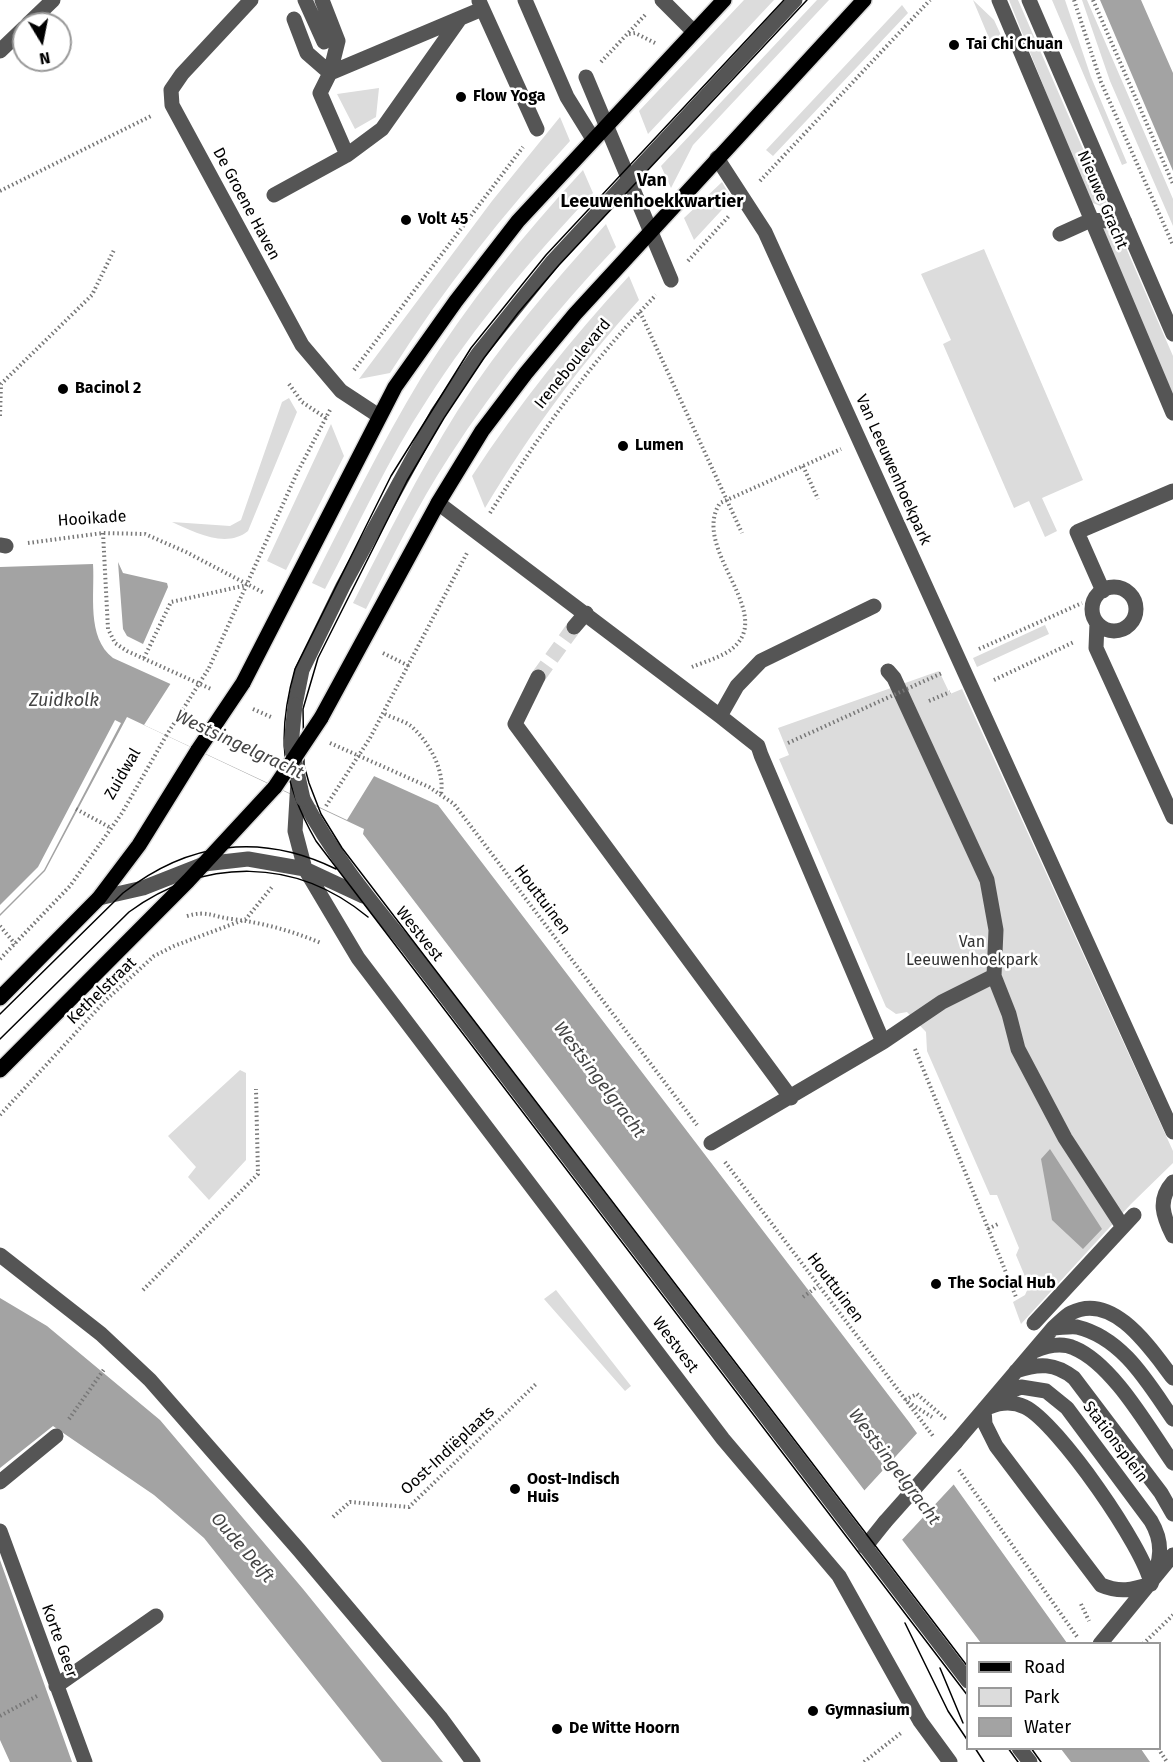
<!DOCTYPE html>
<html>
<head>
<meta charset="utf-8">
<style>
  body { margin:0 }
  #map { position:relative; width:1173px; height:1762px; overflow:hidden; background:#fff; font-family:"Fira Sans",sans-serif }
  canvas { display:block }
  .legend { position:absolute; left:966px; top:1642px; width:195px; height:108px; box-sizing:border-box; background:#fff; border:2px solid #999; margin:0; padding:8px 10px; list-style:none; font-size:18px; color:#000 }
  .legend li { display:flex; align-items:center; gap:12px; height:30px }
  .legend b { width:30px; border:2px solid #999 }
  .north { position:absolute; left:12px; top:12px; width:60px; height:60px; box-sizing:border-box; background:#fff; border:2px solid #999; border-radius:50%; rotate:170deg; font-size:16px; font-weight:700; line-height:24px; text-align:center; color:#000 }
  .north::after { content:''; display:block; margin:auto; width:21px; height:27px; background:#000; clip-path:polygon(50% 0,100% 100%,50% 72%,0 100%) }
</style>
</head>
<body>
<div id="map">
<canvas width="1173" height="1762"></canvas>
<ul class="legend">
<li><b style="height:8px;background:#000"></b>Road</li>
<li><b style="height:16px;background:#dcdcdc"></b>Park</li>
<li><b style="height:16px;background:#a3a3a3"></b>Water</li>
</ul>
<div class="north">N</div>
</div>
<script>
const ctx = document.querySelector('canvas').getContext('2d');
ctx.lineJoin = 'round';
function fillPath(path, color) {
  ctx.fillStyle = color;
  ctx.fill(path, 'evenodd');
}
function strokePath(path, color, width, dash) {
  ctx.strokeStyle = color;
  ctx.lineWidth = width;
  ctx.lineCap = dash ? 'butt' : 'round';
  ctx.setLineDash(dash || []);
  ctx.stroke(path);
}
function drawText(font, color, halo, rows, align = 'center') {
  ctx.font = font + ' "Fira Sans",sans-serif';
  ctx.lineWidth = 5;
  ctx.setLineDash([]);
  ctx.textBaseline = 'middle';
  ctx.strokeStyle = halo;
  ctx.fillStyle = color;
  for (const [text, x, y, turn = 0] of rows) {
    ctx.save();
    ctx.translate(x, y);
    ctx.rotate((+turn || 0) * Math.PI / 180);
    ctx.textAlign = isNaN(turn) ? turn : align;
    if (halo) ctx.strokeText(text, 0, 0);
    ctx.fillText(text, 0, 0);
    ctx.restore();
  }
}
const green = new Path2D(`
  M744,0H774L648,134L639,111Z
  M817,0H829L693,145L671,188L661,166Z
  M973,0L994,20L1006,46L994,50Z
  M1009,0H1018L1108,206L1106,208L1090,202Z
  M1052,0H1065L1091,77L1127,163L1122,165Z
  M1082,0H1087L1173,199V226L1110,81Z
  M902,5L908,13L773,156L766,150Z
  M379,88L376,117L355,129L337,94Z
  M560,117L570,141C503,214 443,289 390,373L359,379L492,201Z
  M583,170L593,193C532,258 475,325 427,400C388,459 358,526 325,589L312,583C347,514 381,444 421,378C468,303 523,235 583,170Z
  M722,182L732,199L694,240L684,218Z
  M606,224L616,247C554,313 498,381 449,457C417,506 392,558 366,609L353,603C386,538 419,472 458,410C501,343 553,283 606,224Z
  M1105,228L1120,234L1173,356V395L1102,231Z
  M984,249L1083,480L1042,498L1057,531L1045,537L1029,501L1014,508L943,344L951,340L921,274Z
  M629,276L639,300C580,365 530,433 485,508L472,476C519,404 571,339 629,276Z
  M289,398L297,412L248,531C226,549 194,532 172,522L230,526L241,520L282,402Z
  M331,424L344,456L286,570L267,561Z
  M1045,625L1049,634L977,667L973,658Z
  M939,671L950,694L962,689L1173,1151V1163L1131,1204L1021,1324L1013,1302L1025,1295L1029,1286L1016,1255L1019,1248L997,1195H990L927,1051L926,1032L907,1012L896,1014L886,1007L779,759L789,755L778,728Z
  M240,1070L246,1073V1160L209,1200L188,1177L196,1167L168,1136Z
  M556,1290L631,1386L625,1391L544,1299Z`);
const water = new Path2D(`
  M1100,0H1141L1173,73V171Z
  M118,562L123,573L167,583L168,587L143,644L127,636L123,629Z
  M93,564C95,594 86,637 113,658L438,805L909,1422L1067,1643H981L363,834L364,829L127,717L45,871L0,916V567Z
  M1050,1149L1102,1229L1083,1249L1052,1220L1041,1159Z
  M0,1298L47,1326L160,1420L303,1589L443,1762H382L204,1538L154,1495L53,1426L0,1468Z
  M0,1560L72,1762H10L0,1740Z
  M1061,1749H1141L1150,1762H1071Z`);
const pier = new Path2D(`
  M171,683L376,773L347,820L144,725Z
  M115,720L121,723L44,870L0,914V905L38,867Z
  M919,1431L956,1482L900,1542L862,1493Z`);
const minorTunnel = new Path2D(`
  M538,677L574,627`);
const path = new Path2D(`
  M1074,0L1101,82L1173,245
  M1093,0L1173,184
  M629,34L635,33L655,43
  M601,62L645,15
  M760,181L930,0
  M0,191L153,115
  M688,261L729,216
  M640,312L742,533
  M354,370L523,147
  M289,384L302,402L326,418
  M0,416L1,384L92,295L114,250
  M803,466L818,499
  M490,513C541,432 589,364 656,295
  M103,533L108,629L115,643L127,651L211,689
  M28,543L103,533L145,534L186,552L264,593
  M979,649L1082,603
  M383,653L409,666
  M144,658L171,602L247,585
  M692,667C706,661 727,656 737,644C770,608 691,547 720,503L841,449
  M209,668L297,473L330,410
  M994,680L1074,642
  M929,701L950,692
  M253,709L271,717
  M385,714C393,718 404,721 411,726C429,742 445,770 441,794
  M370,738L467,553
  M330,743L429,787L454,804L697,1125
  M76,809L111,828
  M187,916C208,910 213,917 232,919C264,923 292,931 321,943
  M0,926L15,944
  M0,959L70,886L122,813L166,736
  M915,1049L1016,1297
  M0,1115L105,1001L154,956L174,946L246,919L272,887
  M725,1162L933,1436
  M988,1229L1000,1223
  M143,1290L258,1174L256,1089
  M803,1297L818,1286
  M905,1400L917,1394L947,1420
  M908,1402L932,1417
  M69,1419L105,1368
  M959,1470L1078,1638
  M333,1517L350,1502L409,1507L537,1383
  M1081,1604L1089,1621
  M1143,1644L1173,1615
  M0,1716L37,1696
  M1158,1748L1167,1762
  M864,1762L901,1733`);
const minor = new Path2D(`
  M251,0L182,74L171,90L172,105L302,345L341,391L379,416
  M305,0L324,42
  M322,0L338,41L330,73L320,93L347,155
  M525,0L567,97L593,139
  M662,0L694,32
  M999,0L1173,413
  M1029,0L1173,334
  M479,1L537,129
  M294,19L307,53L330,73
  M28,24L53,0
  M0,51L24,28
  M330,73L482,9
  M586,77L671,280
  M717,158L765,232L1173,1132
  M274,195L347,155L382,129L459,20
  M1060,234L1091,220L1125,222
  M438,503L720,716L758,746L761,755L883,1042L711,1143
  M0,545L6,546
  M1092 609a22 22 0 1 1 44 0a22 22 0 1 1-44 0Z
  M1103,591L1077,532L1173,491
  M1097,623L1096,648L1173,817
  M574,627L586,613
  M888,671L894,678L987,880L996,930L994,976L1009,1014L1018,1049L1065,1138L1123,1227
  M538,677L515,724L791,1098
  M295,705L302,670L343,586L437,414L478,354L553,261L795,0
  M720,716L737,686L761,661L874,606
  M298,781L295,831L305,869L358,958L723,1439L839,1576L920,1721L950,1762
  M303,799C332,854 369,899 407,946L968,1681
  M99,898L143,888L204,864L248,859L305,869L363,896
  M883,1042L942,1002L994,976
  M1173,1182C1157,1200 1163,1216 1173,1236
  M0,1255L101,1334L150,1380L299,1550L440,1717L473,1762
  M1034,1323L1134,1215
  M1053,1328C1060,1328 1070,1326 1077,1327C1123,1338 1148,1383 1173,1419
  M1034,1351C1046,1346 1061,1342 1074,1348C1113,1364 1149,1429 1173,1463
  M1016,1371C1039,1363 1055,1363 1074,1378L1161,1493L1173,1514
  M1021,1387L1046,1391L1067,1408L1151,1521C1164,1543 1161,1561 1151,1584C1132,1590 1120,1593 1101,1585L996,1446L985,1424L984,1409L998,1396Z
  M989,1407C1001,1402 1013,1401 1025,1407C1057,1422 1145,1549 1151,1584
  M956,1442L1053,1328C1059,1323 1065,1316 1071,1313C1114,1291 1152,1351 1173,1378
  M0,1482L56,1436
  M0,1531L85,1762
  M865,1547L885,1522
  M1100,1644L1173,1555
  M56,1686L156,1616
  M1019,1748L1030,1762`);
const major = new Path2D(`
  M243,683L395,387L456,301L518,221L724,0
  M321,718L438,503L482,431L526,373L575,314L864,0
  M0,998L99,898L139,845L198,750
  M0,1070L188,881L275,787`);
const tram = new Path2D(`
  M784,0L546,255L471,348L391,476L295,669C276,736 281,780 316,841L968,1696
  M807,0L559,265L518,313L484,358L444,418L407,481L318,658L303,709L304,765L309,783L321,814L342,848L968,1667
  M0,1014L123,893C188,842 260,832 336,869
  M0,1039L129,912C205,857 295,857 368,917
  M905,1623L948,1711L968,1741
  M940,1668L963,1723
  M975,1748L984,1762
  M1008,1748L1018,1762
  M1031,1748L1041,1762`);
const pathBridge = new Path2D(`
  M166,736L209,668
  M788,743L942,673
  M326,806L370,738`);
const minorBridge = new Path2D(`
  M295,705L291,745L303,799
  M885,1522L956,1442`);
const majorBridge = new Path2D(`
  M198,750L243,683
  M275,787L321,718`);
const markers = [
  [954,45,6,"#000"],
  [461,97,6,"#000"],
  [406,220,6,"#000"],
  [63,389,6,"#000"],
  [623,446,6,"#000"],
  [936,1284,6,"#000"],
  [515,1489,6,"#000"],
  [813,1711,6,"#000"],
  [557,1729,6,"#000"]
];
const poiNames = [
  ["Tai Chi Chuan",966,45],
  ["Flow Yoga",473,97],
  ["Volt 45",418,220],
  ["Bacinol 2",75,389],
  ["Lumen",635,446],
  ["The Social Hub",948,1284],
  ["Oost-Indisch",527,1480],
  ["Huis",527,1498],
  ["Gymnasium",825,1711],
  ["De Witte Hoorn",569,1729]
];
const streetNames = [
  ["Nieuwe Gracht",1102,200,67],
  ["De Groene Haven",246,204,62],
  ["Ireneboulevard",573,364,-51],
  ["Van Leeuwenhoekpark",893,470,66],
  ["Hooikade",92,519,-4],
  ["Zuidwal",123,774,-60],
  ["Houttuinen",542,900,53],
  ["Westvest",419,934,51],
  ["Kethelstraat",102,991,-44],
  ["Houttuinen",835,1288,53],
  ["Westvest",675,1345,53],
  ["Stationsplein",1115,1442,53],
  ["Oost-Indiëplaats",448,1451,-43],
  ["Korte Geer",59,1641,70]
];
const parkNames = [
  ["Van",972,943],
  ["Leeuwenhoekpark",972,961]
];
const neighbourhoodNames = [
  ["Van",652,181],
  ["Leeuwenhoekkwartier",652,202]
];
const waterNames = [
  ["Zuidkolk",64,701],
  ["Westsingelgracht",239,745,25],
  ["Westsingelgracht",599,1080,53],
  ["Westsingelgracht",894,1467,53],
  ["Oude Delft",242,1548,49]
];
fillPath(green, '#dcdcdc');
fillPath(water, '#a3a3a3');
fillPath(pier, '#fff');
strokePath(minorTunnel, '#d9d9d9', 15, [15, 8]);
strokePath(major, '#dbdbdb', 18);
strokePath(path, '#777', 4, [1.5, 3]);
strokePath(minor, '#555', 15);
strokePath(major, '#000', 15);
strokePath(tram, '#000', 1.5);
strokePath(majorBridge, '#dbdbdb', 18, []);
strokePath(pathBridge, '#777', 4, [1.5, 3]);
strokePath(minorBridge, '#555', 15);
strokePath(majorBridge, '#000', 15);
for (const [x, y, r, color] of markers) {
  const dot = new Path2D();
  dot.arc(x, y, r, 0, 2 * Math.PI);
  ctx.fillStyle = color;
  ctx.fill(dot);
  strokePath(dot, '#fff', 2);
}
drawText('bold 16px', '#000', '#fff', poiNames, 'left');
drawText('16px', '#000', '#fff', streetNames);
drawText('16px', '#333', '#fff', parkNames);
drawText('bold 18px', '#000', '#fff', neighbourhoodNames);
drawText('italic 18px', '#444', '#fff', waterNames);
</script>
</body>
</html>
